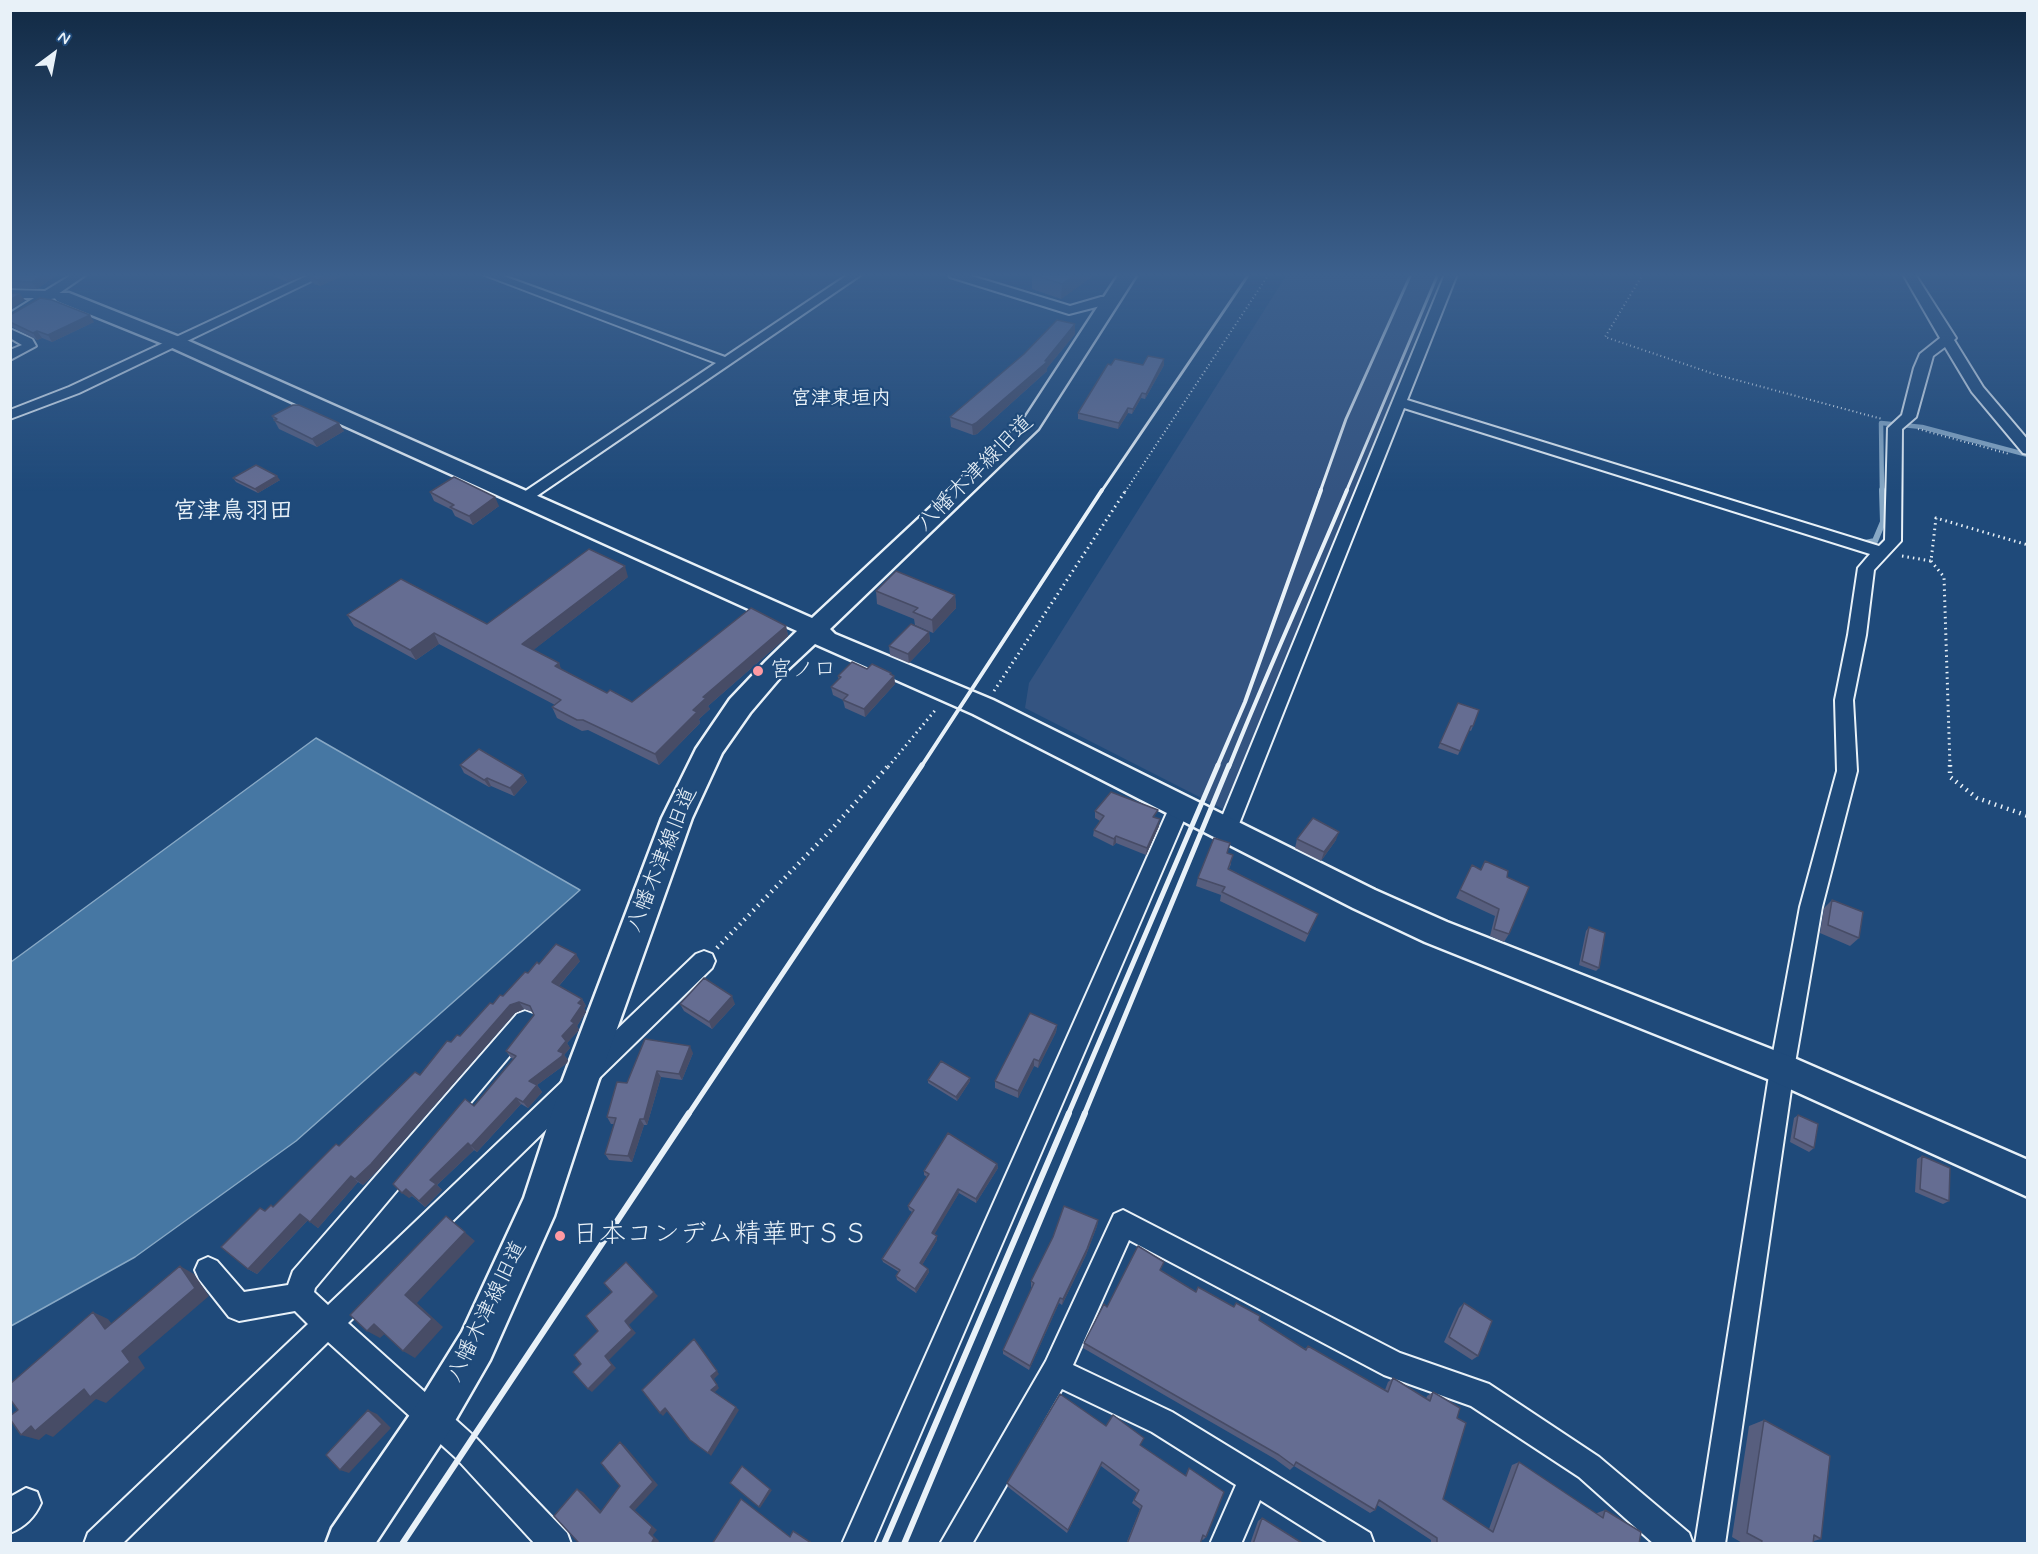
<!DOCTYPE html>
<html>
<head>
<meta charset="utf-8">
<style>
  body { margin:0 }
  #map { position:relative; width:2038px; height:1554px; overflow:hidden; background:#1f4a7a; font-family:Mynerve,sans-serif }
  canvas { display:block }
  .frame { position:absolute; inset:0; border:12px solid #e8f1f8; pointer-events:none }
  .north { position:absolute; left:24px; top:24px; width:60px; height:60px; -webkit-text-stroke:4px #1f4a7a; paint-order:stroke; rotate:32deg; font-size:16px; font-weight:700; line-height:24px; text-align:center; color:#e8f1f8 }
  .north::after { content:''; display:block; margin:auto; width:21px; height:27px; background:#e8f1f8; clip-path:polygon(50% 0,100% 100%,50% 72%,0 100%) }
</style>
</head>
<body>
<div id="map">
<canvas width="2038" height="1554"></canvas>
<div class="frame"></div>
<div class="north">N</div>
</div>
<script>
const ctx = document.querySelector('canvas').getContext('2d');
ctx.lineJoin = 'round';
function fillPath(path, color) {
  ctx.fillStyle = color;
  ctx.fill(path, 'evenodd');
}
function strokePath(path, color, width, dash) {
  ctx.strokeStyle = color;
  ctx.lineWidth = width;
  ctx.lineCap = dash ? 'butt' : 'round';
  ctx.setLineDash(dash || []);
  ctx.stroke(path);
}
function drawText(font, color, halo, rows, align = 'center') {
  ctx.font = font + ' Mynerve,"Klee One",sans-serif';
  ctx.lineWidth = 4.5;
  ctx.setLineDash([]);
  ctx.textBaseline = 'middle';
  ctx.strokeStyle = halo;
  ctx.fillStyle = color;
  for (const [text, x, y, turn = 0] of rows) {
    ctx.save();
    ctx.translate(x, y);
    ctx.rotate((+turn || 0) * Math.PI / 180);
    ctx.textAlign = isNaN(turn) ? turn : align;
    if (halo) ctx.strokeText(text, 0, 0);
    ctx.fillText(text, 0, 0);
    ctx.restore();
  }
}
const built = new Path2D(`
  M1287,274H1442L1225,810L1025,708L1029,683Z`);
const water = new Path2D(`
  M316,738L580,890L296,1141L135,1257L11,1326V962Z`);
const streamFar1 = new Path2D(`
  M1882,492L1881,423L1922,427L2028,455`);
const stream = new Path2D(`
  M1860,544L1875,541L1883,522L1882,490`);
const pathFar2 = new Path2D(`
  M1643,274L1605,337L1714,374L1882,419
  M1918,429L2009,454
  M1125,492L1269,274`);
const pathFar1 = new Path2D(`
  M1902,556L1931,561L1936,518L2028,545
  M1931,561L1944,577L1950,767
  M994,691L1126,490
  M888,767L937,708`);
const path = new Path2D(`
  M1950,765V777L1977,798L2028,816
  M717,948L830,831L889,765`);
const street = new Path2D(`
  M73,274H87L58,294L57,298L51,299L10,323V313L34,298H10V290L45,291Z
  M311,274H326L79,393L10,419V410L69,387Z
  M482,274H498L725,357L849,274H862L528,502H518L515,499L518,496L716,363Z
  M948,274H965L1070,306L1101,297L1116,296L1118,299L1116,302L1069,314L950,277Z
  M1445,274H1457L1407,400L1879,546L1885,540L1888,428L1902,415L1914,368L1920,354L1940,338L1903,274H1915L1956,338L1954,340L1983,387L2028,440V454L2023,453L1972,392L1945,347L1933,356L1916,417L1902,429L1901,541L1874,570L1866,635L1853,700L1857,771L1822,907L1794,1069L1725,1544H1695L1770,1069L1800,907L1837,771L1835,700L1848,635L1858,568L1870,554L1404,408L1237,829L1234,835L1227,837L1220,835L1217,829Z
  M10,329L32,339L36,346L10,360V350L22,345L10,338Z
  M1180,798L1187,800L1190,806L873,1544H842L1170,806L1173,800Z
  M704,951L712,954L715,961L712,968L348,1323L476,1438L567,1533L571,1544H535L456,1458L328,1342L122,1544H84L88,1533L308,1324L295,1311L239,1321L229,1317L199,1279L195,1270L199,1261L208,1257L217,1261L244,1292L288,1285L293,1271L517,1014L525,1011L533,1014L537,1021L533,1028L315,1288L314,1292L328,1305L696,954Z
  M1123,1210L1400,1353L1489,1384L1599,1457L1689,1533L1693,1544H1654L1579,1477L1471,1406L1384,1375L1129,1240L1073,1365L1172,1412L1370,1533L1374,1544H1330L1260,1500L1241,1544H1210L1236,1485L1152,1432L1062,1389L972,1544H940L1046,1361L1114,1214Z
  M26,1488L37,1492L41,1503C35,1517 25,1527 10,1533V1497Z`);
const secondary = new Path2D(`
  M1119,274H1137L1038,429L830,629L835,634L993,700L1375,890L1447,922L1794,1058L2028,1160V1197L1770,1080L1425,942L1353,908L973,714L815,644L784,673L750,713L722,753L692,818L598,1082L554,1216L490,1360L448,1433L375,1544H326L332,1528L418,1403L462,1332L524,1198L562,1082L662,818L696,749L730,699L766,661L797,631L168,346L57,301L54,297L57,293H69L182,338L812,618L1023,421Z`);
const railFar3 = new Path2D(`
  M1101,492L1249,274
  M1320,492L1346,419L1411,274
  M1346,492L1438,274`);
const railFar2 = new Path2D(`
  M921,767L1102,490
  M1217,767L1245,702L1321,490
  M1229,767C1266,674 1308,583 1347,490`);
const railFar1 = new Path2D(`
  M688,1115L922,765
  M1068,1115L1218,765
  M1084,1115L1229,765`);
const rail = new Path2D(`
  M402,1544L689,1113
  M884,1544L1069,1113
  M904,1544L1085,1113`);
const wall = new Path2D(`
  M10,274L57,275L37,289L10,288Z
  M267,274H307L288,282Z
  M316,274H348L320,286L312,283L309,277Z
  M1024,274H1096L1061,299L1032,289V276Z
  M10,315L94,322L52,342L42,338L37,340L10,326Z
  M1075,324V334L1047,368V371L977,434L973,435L951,427L950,417Z
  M1111,365H1164L1145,399L1141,398L1132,414L1128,413L1118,429L1078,419V413Z
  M272,416L344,431L317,447L279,429Z
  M233,478L280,480L258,493L236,482Z
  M430,492L499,506L473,525L455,516L452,510L434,501Z
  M628,577L533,650L559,663L561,670L607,693L632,702L786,626L788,636L708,706L710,709L699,719L700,723L659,765L588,730L582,731L557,718L552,707L555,705L439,644L416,660L354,626L347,615L487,624Z
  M876,591L955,595L956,608L933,633L915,625L914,619L877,604Z
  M929,632L930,641L909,663L890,655L889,646Z
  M867,669L891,673V675L894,676L895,684L865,717L845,708L843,700L833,695L831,687L839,680L838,676Z
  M1458,703L1473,726L1471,731L1469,730L1458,755L1438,748Z
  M460,765L523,775L527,782L514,796L491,786L489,787L464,773Z
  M1095,811L1157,817L1156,818L1159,826L1146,855L1116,843L1113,846L1093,836L1094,830L1100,821L1095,818Z
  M1297,839L1336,840L1321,861L1295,848Z
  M1227,853L1231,864L1229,869L1318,914L1305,942L1220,901L1221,895L1196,886L1198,878Z
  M1485,861L1507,877L1509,934L1504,942L1490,936L1495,916L1456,898L1468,873L1481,869Z
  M1832,900L1859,938L1850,946L1820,933L1824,908Z
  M1589,927L1599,968L1596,971L1579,965L1586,931Z
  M580,961L559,986L582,999L586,1006L584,1008L586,1012L577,1026L579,1030L567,1043L570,1048L564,1055L568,1060L567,1063L537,1085L542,1092L528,1108L521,1104L477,1152L474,1150L437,1185L442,1190L425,1207L412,1196L409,1198L474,1106L514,1059L511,1058L506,1051L534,1015L533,1012L524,1009L515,1013L378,1170L363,1185L358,1182L318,1228L308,1220L257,1274L248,1269L260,1208L265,1211L274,1207L339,1146L420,1075L451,1042L460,1036L493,1004L503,996L539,964Z
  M680,1004H735L712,1029L684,1011Z
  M1057,1025L1056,1032L1038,1068L1034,1066L1018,1098L995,1088V1081Z
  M693,1053L682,1080L661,1077L647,1125H644L632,1162L609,1160L605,1154L614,1124H611L607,1117L627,1083Z
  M970,1078V1081L957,1101L928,1083V1080Z
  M1798,1115L1814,1148L1809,1152L1790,1142L1794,1118Z
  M1922,1156L1949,1201L1943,1204L1915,1192L1917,1159Z
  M997,1164L998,1168L976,1203L959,1193L934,1234L937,1236V1240L922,1265L928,1269L929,1272L916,1293L897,1280L896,1276L899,1272L883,1262L882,1259L912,1212L909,1210L908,1206L927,1177L924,1175V1171Z
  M1098,1220L1097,1226L1086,1255L1062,1305L1059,1303L1029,1370L1003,1354V1350L1032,1287H1031V1281Z
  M1161,1271L1196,1292L1259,1320L1305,1349L1308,1346L1385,1390L1388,1382L1393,1378L1426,1399L1427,1396L1433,1392L1457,1418L1443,1499L1489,1529L1512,1465L1519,1462L1596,1514L1597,1513L1605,1510L1639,1544H1431V1540L1377,1505L1375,1510L1370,1513L1294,1466L1290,1470L1275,1459L1083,1348L1084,1343L1107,1307Z
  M1464,1303L1478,1356L1472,1360L1444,1342L1459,1308Z
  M1764,1420L1821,1539L1814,1541L1813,1544H1744L1732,1537L1749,1426Z
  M1106,1426L1140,1445L1185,1476L1189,1468L1206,1537L1203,1540L1201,1539L1200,1544H1126L1140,1509L1132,1503L1137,1493L1101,1466L1067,1533L1008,1487L1007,1483Z
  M1262,1518L1302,1544H1250L1258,1521Z`);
const shadedWall = new Path2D(`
  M45,274H56L57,275L37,289L32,282Z
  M290,274H307L288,282L285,276Z
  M331,274H348L320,286L317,280Z
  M1076,274H1096L1061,299L1062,284Z
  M20,294L25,300L10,310V300Z
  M90,315L94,322L52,342L48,335Z
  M1075,324V334L1047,368V371L977,434L973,435L972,425L1045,361Z
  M37,331L42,338L37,340L33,333Z
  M1164,359V365L1145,399L1146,394Z
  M1142,393L1141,398L1132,414L1133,409Z
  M1128,408V413L1118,429L1119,423Z
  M339,423L344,431L317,447L312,439Z
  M277,476L280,480L258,493L255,489Z
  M495,497L499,506L473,525L469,516Z
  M625,566L628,577L527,655L522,644Z
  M955,595L956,608L933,633L932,620Z
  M786,626L788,636L708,706L710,709L699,719L700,723L659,765L655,754L703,697Z
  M929,632L930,641L909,663L908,654Z
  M434,633L439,644L416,660L410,650Z
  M559,663L563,674L555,666Z
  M891,673L892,679L894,676L895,684L865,717L864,709Z
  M523,775L527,782L514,796L510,788Z
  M487,778L491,786L489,787L484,780Z
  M1160,819L1159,826L1146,855L1147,848Z
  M1339,832L1336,840L1321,861L1324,852Z
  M1116,836V843L1113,846L1114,839Z
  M576,954L580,961L556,989L552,982Z
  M732,996L735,1004L712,1029L709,1022Z
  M582,999L586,1006L584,1008L586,1012L577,1026L579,1030L567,1043L570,1048L564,1055L568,1060L567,1063L537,1085L542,1092L528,1108L523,1102L529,1081L562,1036L571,1021L578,1003Z
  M519,1002L524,1009L515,1013L378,1170L363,1185L355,1179L510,1005Z
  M1057,1025L1056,1032L1038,1068L1039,1061Z
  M690,1046L693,1053L682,1080L679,1074Z
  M1034,1059V1066L1018,1098V1091Z
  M657,1071L661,1077L647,1125L644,1119Z
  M970,1078V1081L957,1101L956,1097Z
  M516,1098L521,1104L477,1152L471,1146Z
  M640,1119L644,1125L632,1162L628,1156Z
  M468,1143L474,1150L437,1185L442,1190L425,1207L419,1201L430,1180Z
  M997,1164L998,1168L976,1203V1199Z
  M351,1176L358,1182L318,1228L310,1222Z
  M406,1189L413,1195L409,1198L402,1193Z
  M958,1189L959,1193L933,1237L932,1233Z
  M300,1214L308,1220L257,1274L248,1269Z
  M446,1216L475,1241L417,1303L443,1327L415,1358L403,1351L405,1295Z
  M1098,1220L1097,1226L1086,1255L1062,1305L1063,1299Z
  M937,1236V1240L921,1267L920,1263Z
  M180,1266L194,1274L209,1296L138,1357L145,1368L106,1403L96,1399L53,1437L46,1434L39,1440L21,1435L31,1426L84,1389L122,1351Z
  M928,1269L929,1272L916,1293L915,1289Z
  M654,1292L658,1296L629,1325L636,1333L609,1360L616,1368L592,1392L588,1389L605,1356L625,1321Z
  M1060,1298L1059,1303L1029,1370L1030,1366Z
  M93,1312L108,1319L121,1336L105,1329Z
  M374,1324L387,1332L380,1338L367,1331Z
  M694,1339L719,1374L714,1379L719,1388L714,1393L711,1390V1376Z
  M736,1407L739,1410L711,1456L708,1453Z
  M665,1408L668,1410L663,1416L660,1413Z
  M368,1410L377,1414L391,1428L349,1473L340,1470Z
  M620,1442L625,1446L658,1485L635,1510L657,1530L653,1535L659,1541L658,1544H651L649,1533L630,1507Z
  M1102,1462L1101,1466L1067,1533L1068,1530Z
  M577,1489L583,1492L605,1515L600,1513Z
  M770,1489L772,1490L760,1508L759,1507Z`);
const building = new Path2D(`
  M10,274H45L32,282L10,281Z
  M279,274H290L285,276Z
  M316,274H331L317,280L309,277Z
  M1032,274H1076L1062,284Z
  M10,293L20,294L10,300Z
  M40,298L52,300L90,315L48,335L37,331L33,333L10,322V315Z
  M1057,320L1075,324L1045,361H1048L976,423L972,425L950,417L1024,354Z
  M1148,356L1164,359L1146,394L1142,393L1133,409L1128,408L1119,423L1078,413L1108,364L1111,365L1115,359L1143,365Z
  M293,405H299L339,423L312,439L274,420L277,419L272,416Z
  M256,465L277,476L255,489L233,478Z
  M454,477L495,497L469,516L450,507L454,505L430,492Z
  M589,549L625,566L522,644L559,663L555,666L607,693L610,690L632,702L751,608L786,626L703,697L706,698L693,710L697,712L655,754L583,720H577L552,707L561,700L434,633L410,650L347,615L401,579L487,624Z
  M896,571L955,595L932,620L913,612L918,608L876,591Z
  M911,624L929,632L908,654L889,646Z
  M852,662L867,669L872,664L891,673L890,674L894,676L864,709L843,700L848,695L831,687L841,677L838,676Z
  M1458,703L1479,710L1473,726H1471L1460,751L1440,743Z
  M479,749L523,775L510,788L487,778L484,780L460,765Z
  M1111,792L1158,810L1153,817L1160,819L1147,848L1116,836L1114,839L1094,830L1104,816L1095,811Z
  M1313,818L1339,832L1324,852L1297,839Z
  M1214,838L1230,843L1227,853L1233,855L1228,869L1318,914L1308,934L1222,892L1225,887L1198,878Z
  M1485,861L1508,871L1507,877L1529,887L1509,934L1494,929L1499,909L1460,890L1472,865L1481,870Z
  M1832,900L1863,912L1859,938L1828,925Z
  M1589,927L1605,933L1599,968L1582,961Z
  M556,944L576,954L552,982L582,999L578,1003L582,1005L571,1021L574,1023L562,1036L566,1041L558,1051L563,1053L562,1056L529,1081L537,1085L523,1102L516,1098L471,1146L468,1143L430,1180L436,1184L419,1201L406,1189L402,1193L393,1184L465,1099L474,1106L516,1056L506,1051L534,1015L530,1006L519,1002L510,1005L371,1164L355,1179L351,1176L310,1222L300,1214L248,1269L221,1247L260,1208L265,1211L271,1205L273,1207L336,1144L339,1146L415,1072L420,1075L447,1041L451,1042L457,1035L460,1036L490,1003L493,1004L500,995L503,996L525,972L528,973L537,962L539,964Z
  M704,978L732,996L709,1022L680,1004Z
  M1030,1013L1057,1025L1039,1061L1034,1059L1018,1091L995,1081Z
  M645,1039L690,1046L679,1074L657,1071L644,1119H640L628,1156L605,1154L616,1118L607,1117L617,1082L627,1083Z
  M941,1061L970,1078L956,1097L928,1080Z
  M1798,1115L1818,1124L1814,1148L1794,1138Z
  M948,1133L997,1164L976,1199L958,1189L932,1233L937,1236L920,1263L928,1269L915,1289L896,1276L900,1270L882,1259L914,1210L908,1206L929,1174L924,1171Z
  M1922,1156L1950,1168L1949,1201L1920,1189Z
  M1064,1206L1098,1220L1087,1249L1063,1299L1060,1298L1030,1366L1003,1350L1034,1283L1031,1281L1053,1237Z
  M446,1216L465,1232L405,1295L432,1319L403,1351L374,1324L367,1331L350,1315Z
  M1138,1246L1164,1262L1160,1270L1196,1292L1198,1287L1234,1307L1236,1303L1260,1316L1259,1320L1306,1350L1308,1346L1388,1392L1393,1378L1430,1401L1433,1392L1460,1408L1457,1418L1466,1423L1443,1499L1493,1532L1519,1462L1603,1518L1605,1510L1641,1532L1639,1544H1437V1538L1379,1500L1375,1510L1296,1462L1294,1466L1279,1455L1084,1343L1104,1304L1107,1307Z
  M626,1262L654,1292L625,1321L632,1330L605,1356L612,1365L588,1389L573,1372L581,1364L574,1355L598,1331L586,1316L612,1292L604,1283Z
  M180,1266L195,1288L122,1351L130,1362L90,1397L84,1389L35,1431L31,1426L21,1435L10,1419V1416L18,1410L10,1399V1384L93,1312L105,1329Z
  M1464,1303L1492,1321L1478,1356L1449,1337Z
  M694,1339L717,1371L711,1376L717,1385L711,1390L736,1407L708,1453L690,1440L665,1408L660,1413L642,1390Z
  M1060,1394L1106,1426L1113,1415L1144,1438L1140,1445L1186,1476L1189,1468L1224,1492L1206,1537L1203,1535L1200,1544H1127L1142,1506L1134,1500L1139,1490L1102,1462L1068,1530L1007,1483Z
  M368,1410L382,1424L340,1470L326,1455Z
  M1764,1420L1830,1456L1821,1539L1814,1535L1813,1544H1761L1762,1541L1747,1533Z
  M620,1442L653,1482L630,1507L652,1527L649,1533L654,1538L651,1544H577L578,1542L554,1516L577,1489L600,1513L620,1486L601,1463Z
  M742,1466L770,1489L759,1507L730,1483Z
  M741,1499L790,1537L793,1531L813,1544H712Z
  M1262,1518L1302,1543V1544H1253Z`);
const markers = [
  [758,671,6,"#ff9aa2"],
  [560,1236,6,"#ff9aa2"]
];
const farNeighbourhoodnames = [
  ["宮津東垣内",841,400]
];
const streetNames = [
  ["八幡木津線旧道",976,474,-45],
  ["八幡木津線旧道",663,860,-68],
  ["八幡木津線旧道",488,1312,-64]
];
const poiNames = [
  ["宮ノ口",770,671]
];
const neighbourhoodNames = [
  ["宮津鳥羽田",233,513]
];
const nearPoinames = [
  ["日本コンデム精華町ＳＳ",572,1236]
];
fillPath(built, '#345481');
fillPath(water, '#4677a3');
strokePath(water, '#87a8c5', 1.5);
strokePath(streamFar1, '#87a8c5', 4.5);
strokePath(stream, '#87a8c5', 6);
strokePath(street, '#e8f1f8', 4);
strokePath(secondary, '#e8f1f8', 5);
strokePath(pathFar2, '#e8f1f8', 2, [1, 3]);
strokePath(pathFar1, '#e8f1f8', 3, [1.5, 4]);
strokePath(path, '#e8f1f8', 4.5, [1.5, 5]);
fillPath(street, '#1f4a7a');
fillPath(secondary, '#1f4a7a');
strokePath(railFar3, '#e8f1f8', 3);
strokePath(railFar2, '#e8f1f8', 4);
strokePath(railFar1, '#e8f1f8', 5);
strokePath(rail, '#e8f1f8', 6);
fillPath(wall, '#575e7e');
fillPath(shadedWall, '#474c66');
fillPath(building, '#656d92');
strokePath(building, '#474c66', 1.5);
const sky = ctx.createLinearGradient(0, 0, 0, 491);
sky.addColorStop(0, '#112943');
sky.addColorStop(0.56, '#3c608d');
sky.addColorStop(1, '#3c608d00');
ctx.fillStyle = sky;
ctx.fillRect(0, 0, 2038, 491);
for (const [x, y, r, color] of markers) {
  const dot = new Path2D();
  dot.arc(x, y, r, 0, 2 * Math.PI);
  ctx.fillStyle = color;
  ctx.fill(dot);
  strokePath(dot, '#1f4a7a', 2);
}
drawText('bold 20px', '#e8f1f8', '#1f4a7a', farNeighbourhoodnames);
drawText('22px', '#e8f1f8', '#1f4a7a', streetNames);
drawText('22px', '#e8f1f8', '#1f4a7a', poiNames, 'left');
drawText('bold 24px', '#e8f1f8', '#1f4a7a', neighbourhoodNames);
drawText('27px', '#e8f1f8', '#1f4a7a', nearPoinames, 'left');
</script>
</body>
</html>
